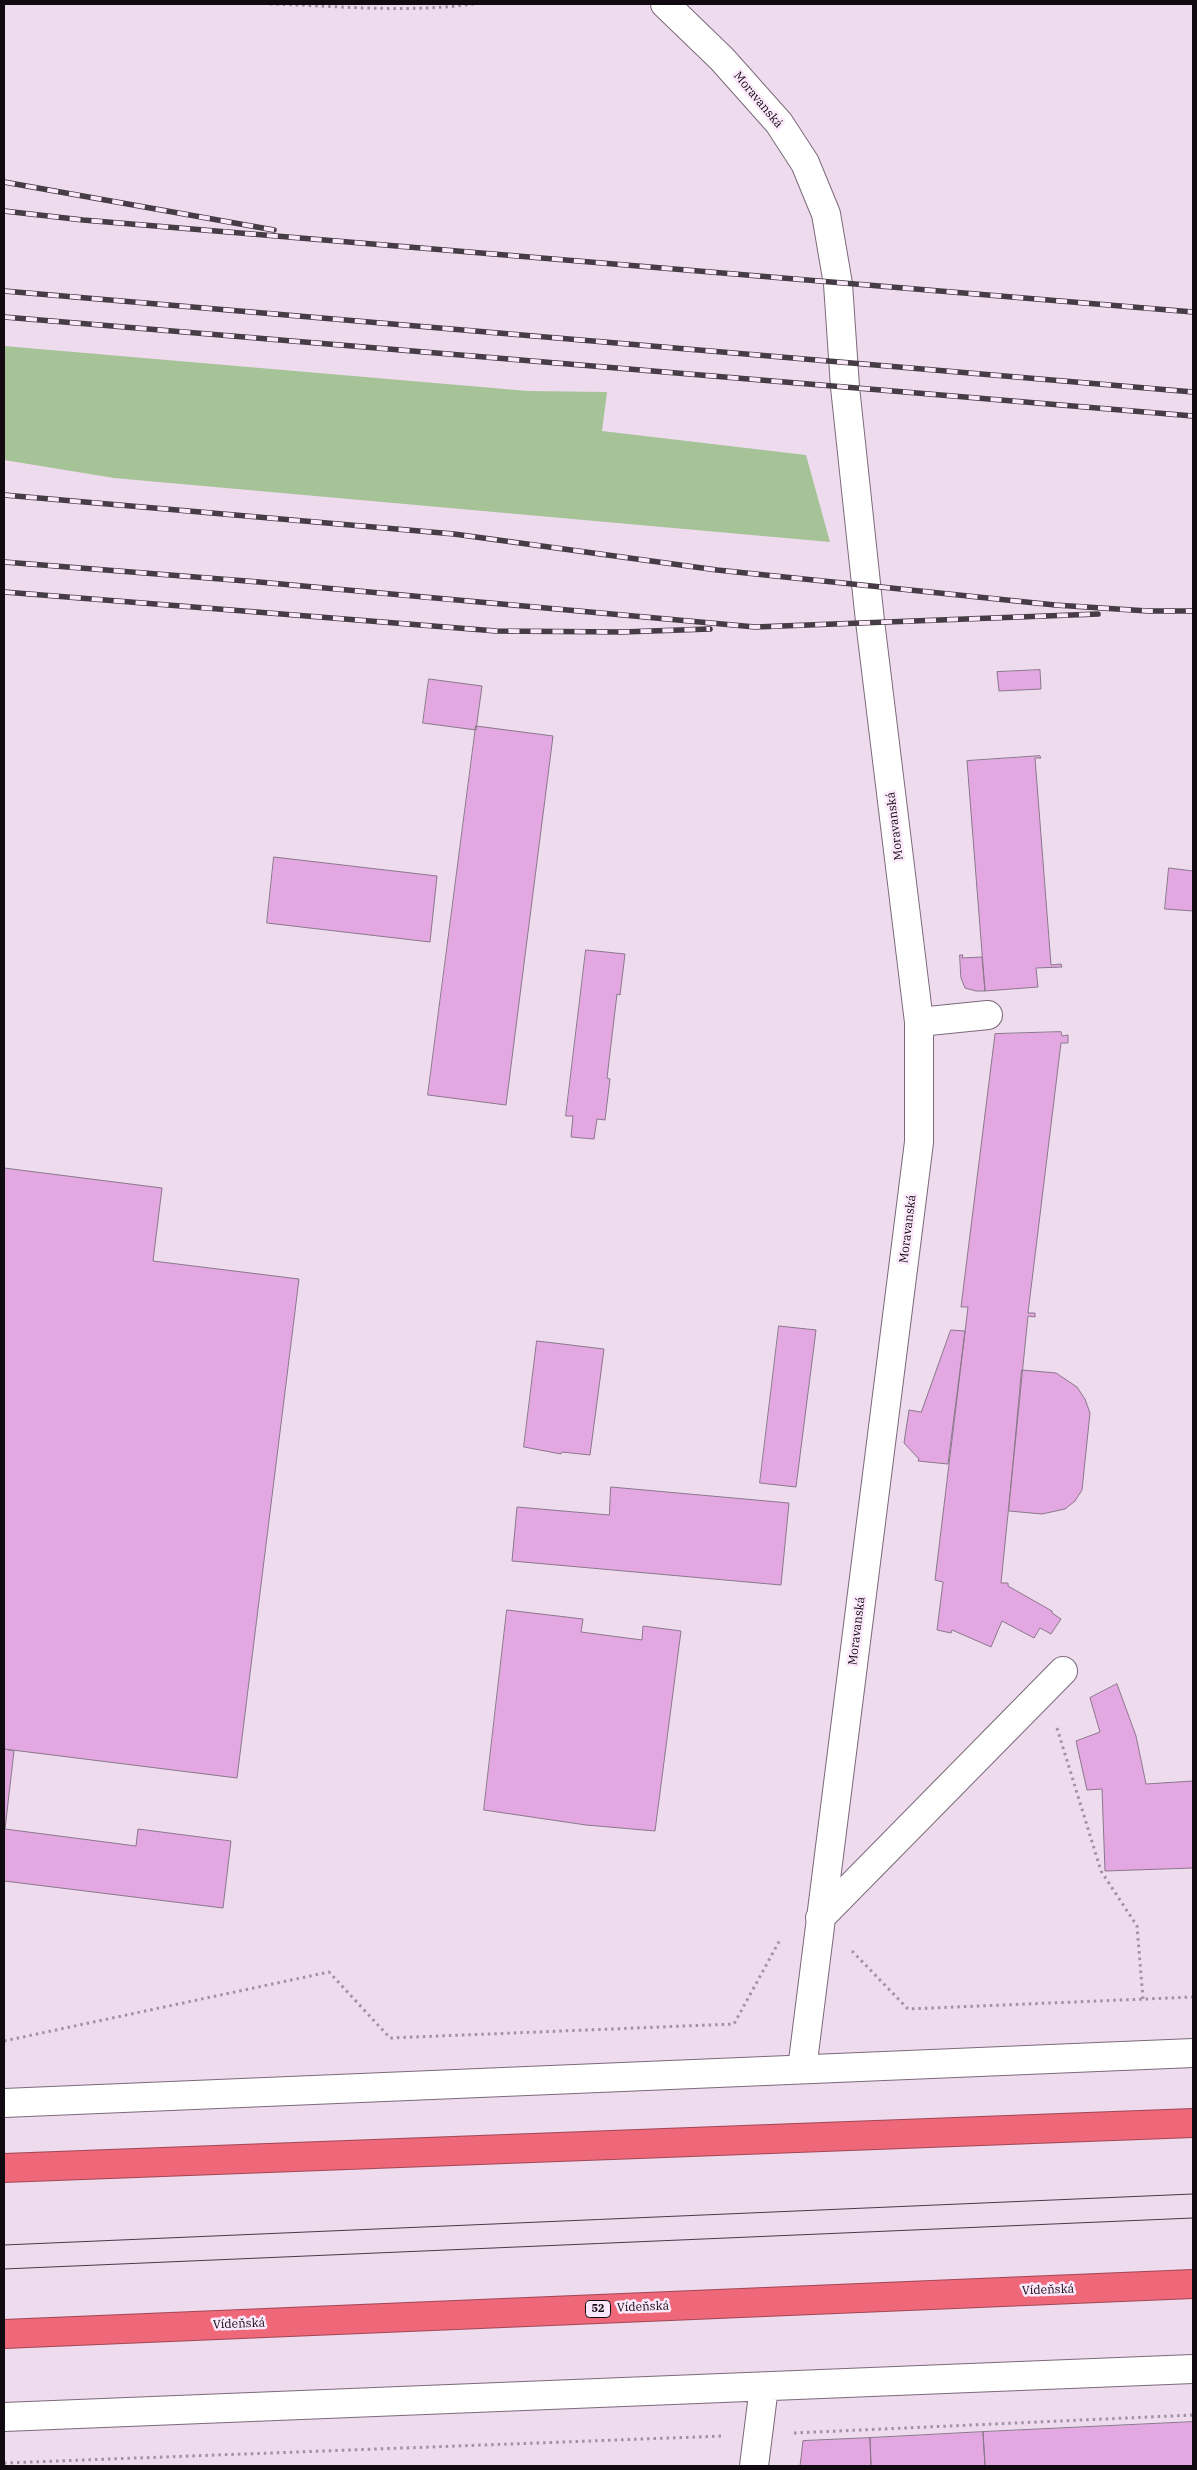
<!DOCTYPE html>
<html>
<head>
<meta charset="utf-8">
<style>
  body { margin:0 }
  #map { position:relative; width:1197px; height:2470px; overflow:hidden; background:#efdbee; font-family:"IBM Plex Serif",serif }
  canvas { display:block }
  .frame { position:absolute; inset:0; border:5px solid #110b11; pointer-events:none }
</style>
</head>
<body>
<div id="map">
<canvas width="1197" height="2470"></canvas>
<div class="frame"></div>
</div>
<script>
const ctx = document.querySelector('canvas').getContext('2d');
ctx.lineJoin = 'round';
function fillPath(path, color) {
  ctx.fillStyle = color;
  ctx.fill(path, 'evenodd');
}
function strokePath(path, color, width, dash) {
  ctx.strokeStyle = color;
  ctx.lineWidth = width;
  ctx.lineCap = dash ? 'butt' : 'round';
  ctx.setLineDash(dash || []);
  ctx.stroke(path);
}
function drawText(font, color, halo, rows, align = 'center') {
  ctx.font = font + ' "IBM Plex Serif",serif';
  ctx.lineWidth = 5;
  ctx.setLineDash([]);
  ctx.textBaseline = 'middle';
  ctx.strokeStyle = halo;
  ctx.fillStyle = color;
  for (const [text, x, y, turn = 0] of rows) {
    ctx.save();
    ctx.translate(x, y);
    ctx.rotate((+turn || 0) * Math.PI / 180);
    ctx.textAlign = isNaN(turn) ? turn : align;
    if (halo) ctx.strokeText(text, 0, 0);
    ctx.fillText(text, 0, 0);
    ctx.restore();
  }
}
const green = new Path2D(`
  M4,346L528,391L607,392L602,431L806,455L830,542L114,478L4,460Z`);
const building = new Path2D(`
  M1040,670L1041,689L999,691L997,672Z
  M429,679L482,686L476,730L423,723Z
  M476,726L553,736L506,1105L428,1095Z
  M1040,756L1041,758H1035L1051,965L1061,964L1062,967L1036,968L1038,987L985,991L967,761Z
  M274,857L437,876L430,942L267,923Z
  M1169,868L1193,871V911L1165,909Z
  M586,950L625,954L620,995L617,994L607,1078L610,1079L605,1120L597,1119L594,1139L571,1137L573,1116H566Z
  M960,955H963L962,958L982,957L985,991H976L965,988L961,978Z
  M1061,1032L1062,1036L1068,1035V1043H1061L1028,1313H1035V1317L1028,1316L1001,1583H1008V1586L1052,1611V1613L1061,1619L1051,1634L1040,1628L1034,1638L1002,1621L991,1647L952,1630L951,1633L937,1630L943,1582L935,1580L968,1307H961L995,1034Z
  M4,1168L162,1188L153,1261L299,1279L237,1778L4,1749Z
  M779,1326L816,1330L796,1487L760,1483Z
  M951,1330L965,1331L948,1464L918,1461L919,1459L904,1443L909,1410L921,1412Z
  M537,1341L604,1349L590,1455L562,1452L561,1454L524,1447Z
  M1022,1370L1056,1373L1077,1387L1085,1399L1090,1413L1082,1490L1075,1501L1065,1509L1042,1514L1009,1511Z
  M611,1487L789,1503L781,1585L512,1561L517,1507L609,1515Z
  M507,1610L583,1619L581,1632L642,1640L643,1626L681,1631L655,1831L586,1825L484,1810Z
  M1117,1684L1136,1736L1146,1784L1193,1781V1868L1105,1871L1102,1789L1087,1790L1076,1741L1100,1732L1090,1698Z
  M4,1749L14,1751L5,1829L136,1846L138,1829L231,1841L223,1908L4,1881Z
  M1193,2422V2466H985L983,2432Z
  M983,2432L985,2466H871L870,2438Z
  M870,2438L871,2466H800L803,2441Z`);
const path = new Path2D(`
  M270,4C337,6 407,13 474,4
  M1057,1728L1101,1871L1137,1926L1143,1999
  M852,1951L908,2009L1193,1997
  M4,2041L329,1972L390,2038L734,2024L781,1938
  M794,2433L1193,2415
  M4,2463L723,2436`);
const minor = new Path2D(`
  M665,4L722,59L779,123L805,163L826,214L838,284L845,387L870,621L919,1022V1142L802,2069
  M919,1022L988,1015
  M820,1918L1063,1671
  M4,2103L1193,2053
  M4,2417L1193,2369
  M754,2466L764,2387`);
const highway = new Path2D(`
  M4,2168L1193,2123
  M4,2334L1193,2284`);
const tram = new Path2D(`
  M4,2245L1193,2194
  M4,2269L1193,2218`);
const rail = new Path2D(`
  M4,182L274,230
  M4,211L83,220L1193,312
  M4,291L1193,392
  M4,317L1193,416
  M4,495L454,534L717,570L1055,605L1148,611H1193
  M4,562L259,582L755,627L1098,614
  M4,592L496,631L622,632L710,629`);
const shields = [
  [598,2309,25]
];
const shieldNames = [
  ["52",598,2309]
];
const streetNames = [
  ["Moravanská",758,100,50],
  ["Moravanská",895,826,-97],
  ["Moravanská",908,1229,-83],
  ["Moravanská",857,1631,-83],
  ["Vídeňská",1048,2290,-2],
  ["Vídeňská",643,2307,-2],
  ["Vídeňská",239,2324,-2]
];
fillPath(green, '#a6c397');
fillPath(building, '#e3a7e2');
strokePath(building, '#8a788a', 1);
strokePath(minor, '#7b6a7a', 30);
strokePath(highway, '#a14755', 30);
strokePath(path, '#a192a1', 3, [2.5, 4]);
strokePath(minor, '#fff', 28);
strokePath(highway, '#ee687a', 28);
strokePath(tram, '#463c45', 1);
strokePath(rail, '#463c45', 5.5);
strokePath(rail, '#fce8fb', 4, [11]);
for (const [x, y, w] of shields) {
  const box = new Path2D();
  box.roundRect(x - w / 2, y - 8.5, w, 17, 4);
  ctx.fillStyle = '#fce8fb';
  ctx.fill(box);
  strokePath(box, '#110b11', 1);
}
drawText('bold 11px', '#110b11', null, shieldNames);
drawText('12px', '#110b11', '#fce8fb', streetNames);
</script>
</body>
</html>
